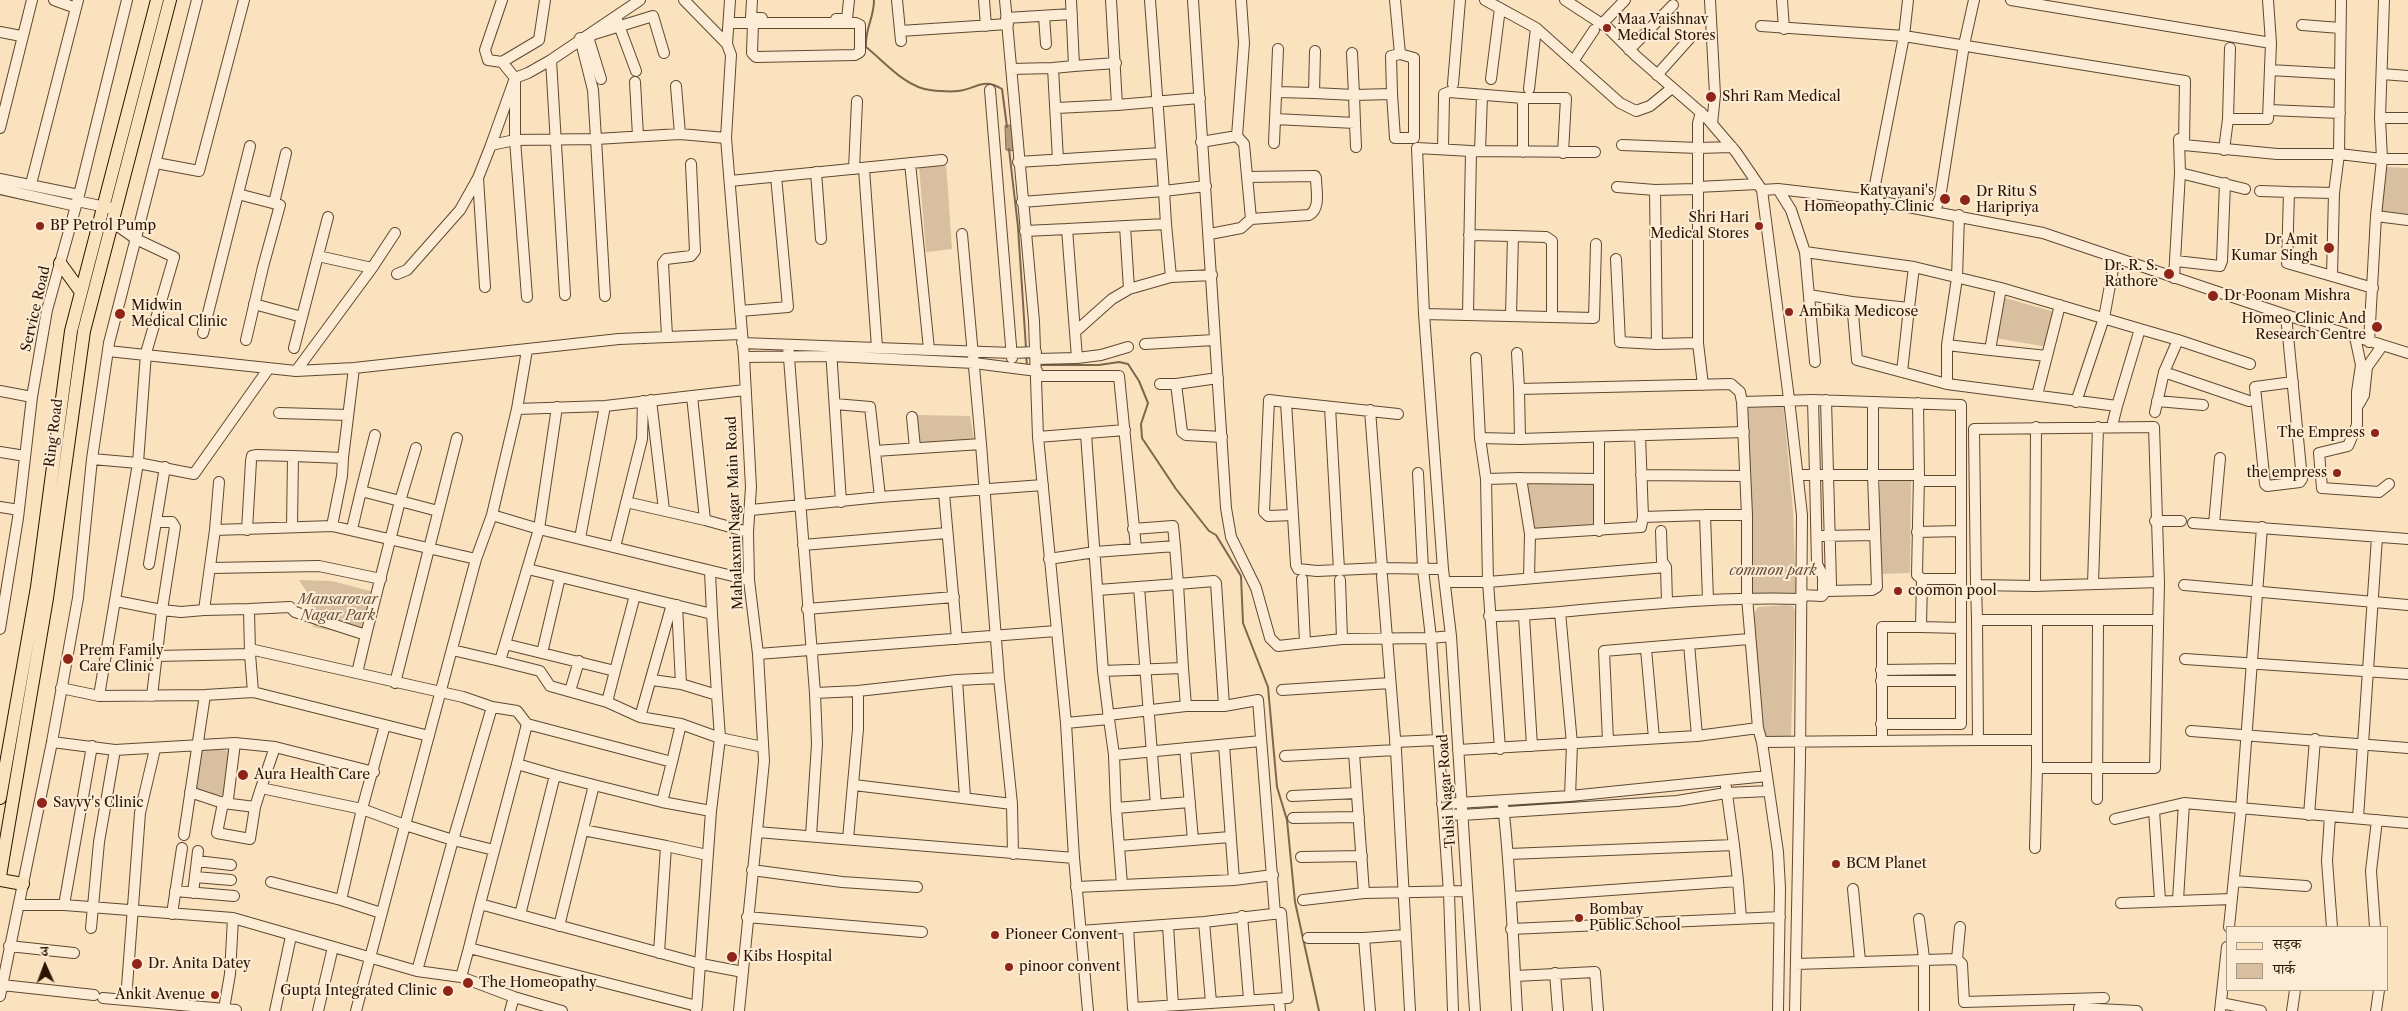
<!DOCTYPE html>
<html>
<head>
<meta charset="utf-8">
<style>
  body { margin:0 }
  #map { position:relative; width:2408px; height:1011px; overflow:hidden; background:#fae2bf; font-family:"Libre Caslon Text","Noto Serif Devanagari",serif }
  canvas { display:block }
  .legend { position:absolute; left:2226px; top:926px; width:162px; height:65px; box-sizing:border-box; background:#fcecd5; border:1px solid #a89680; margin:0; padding:6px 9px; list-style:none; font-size:15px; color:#2b1400 }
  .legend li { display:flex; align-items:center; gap:10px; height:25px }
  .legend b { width:25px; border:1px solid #a89680 }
  .north { position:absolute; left:20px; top:941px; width:50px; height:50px; -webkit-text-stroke:4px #fcecd5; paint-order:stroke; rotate:358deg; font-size:14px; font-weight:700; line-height:20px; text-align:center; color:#2b1400 }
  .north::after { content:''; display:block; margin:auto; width:18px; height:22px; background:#2b1400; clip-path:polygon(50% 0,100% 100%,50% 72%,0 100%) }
</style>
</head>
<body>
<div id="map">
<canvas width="2408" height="1011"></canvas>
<ul class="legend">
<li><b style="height:6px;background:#fae2bf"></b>सड़क</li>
<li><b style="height:14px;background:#d7bf9f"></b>पार्क</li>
</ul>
<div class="north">उ</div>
</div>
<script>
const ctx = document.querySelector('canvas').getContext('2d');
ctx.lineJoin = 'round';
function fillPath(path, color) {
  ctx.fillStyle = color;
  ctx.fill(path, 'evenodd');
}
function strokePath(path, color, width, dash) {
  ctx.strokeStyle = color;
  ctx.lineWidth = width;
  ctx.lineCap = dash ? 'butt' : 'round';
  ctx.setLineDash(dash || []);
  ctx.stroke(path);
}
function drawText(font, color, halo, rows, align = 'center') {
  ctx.font = font + ' "Libre Caslon Text",serif';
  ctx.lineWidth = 4;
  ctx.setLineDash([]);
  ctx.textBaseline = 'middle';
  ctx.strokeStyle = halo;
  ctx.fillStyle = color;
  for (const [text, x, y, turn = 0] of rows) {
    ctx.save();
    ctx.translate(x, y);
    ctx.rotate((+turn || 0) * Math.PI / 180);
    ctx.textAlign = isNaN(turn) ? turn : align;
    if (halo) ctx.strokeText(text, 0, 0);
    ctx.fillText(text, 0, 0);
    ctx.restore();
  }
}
const green = new Path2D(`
  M946,163L952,249L926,252L919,166Z
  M2386,167L2408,168V214H2381Z
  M2005,298L2058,313L2048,347L1995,338Z
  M1783,402L1793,511L1796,592L1791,596L1756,595L1751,591L1748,405Z
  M915,415L970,416L976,451L918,449Z
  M1594,481L1595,528L1532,531L1528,482Z
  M1880,481H1911L1910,573L1879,574Z
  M299,580L332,581L374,592L363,637L313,627L312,600Z
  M1787,605L1793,606L1795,611L1791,736L1763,737L1752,616L1758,607Z
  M201,748L231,751L226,796L196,793Z`);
const water = new Path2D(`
  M1014,125L1015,151L1006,150L1005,126Z`);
const stream = new Path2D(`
  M874,0C874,19 865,27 866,47C885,62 905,87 930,90C938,91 950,92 958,91C977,89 982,77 1002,89L1007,127
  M1009,149L1018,227L1026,348
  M1026,355L1027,366
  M1039,365H1099L1119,362L1128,364L1139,381L1148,403L1141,424L1142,438L1176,489L1209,531L1216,535L1241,576L1243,623L1268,687L1277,787L1287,820L1295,902L1319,1011`);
const minor = new Path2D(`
  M54,0L76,8
  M502,0L485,50L488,60L502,62
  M684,0L727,44
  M730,0L727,44L731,55L726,138L744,357L751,487L748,532L749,580L758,654L764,761L739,1011
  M752,0L751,18H762
  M897,0L901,41
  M984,0L986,26
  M1005,0L1034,321L1038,437L1066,723L1074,858L1088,1011
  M1111,0L1117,105L1200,98
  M1193,0L1226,508L1231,537L1256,588L1270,638L1278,646L1342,639L1431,638L1449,893L1453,1011
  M1241,0L1244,43L1237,136L1244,144L1251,219L1309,215C1321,209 1316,190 1316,178L1315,176L1247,177
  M1395,0L1400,54
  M1485,0L1536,28L1529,89
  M1565,0L1608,28L1636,56L1706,117L1736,152L1762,190L1789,399L1802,515L1800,759L1795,1011
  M1710,0L1715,95L1712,124
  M1782,0L1784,29
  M2011,0L2271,43
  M2341,0L2339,154L2334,193L2332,276L2373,288
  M1044,16L1046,44
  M1006,18L1072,14
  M836,19H847L849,0
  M617,20L636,71
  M729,23H856L860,25V52L855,55L756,57L752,53L753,23
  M1602,24L1625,0
  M2302,25L2340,28
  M1761,26L1904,36L2185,81L2184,145L2277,154H2339L2382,159H2408
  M1536,28L1620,103L1636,111L1650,106L1672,88
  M900,31L1008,24
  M0,32L21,36
  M580,38L593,90L596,139L680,134L726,138
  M1629,50L1673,5
  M551,60L565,295
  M1574,60L1594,30
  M1074,66L1116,63
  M1011,69L1053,68
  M2270,70L2340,74
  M2382,74L2408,76
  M1657,75L1690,38
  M601,79L589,40L591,35L653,16L664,53
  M1491,79L1500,8
  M635,82L638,136
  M1453,84L1460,0
  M676,86L680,134
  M990,90L1012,358
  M1277,92L1314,93L1315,51
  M1314,93L1354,95L1352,53
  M1523,98V152
  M1056,108L1117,105
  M2269,110L2340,113
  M1701,112L1698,123V148L1732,147
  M2380,118H2408
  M1275,119L1355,123L1354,95L1392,94L1395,138H1414V58L1400,54L1391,56L1392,94
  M2228,119H2268L2271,43L2268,0
  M1355,123L1356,147
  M0,128L32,0
  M2179,139L2180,173L2245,189
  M1201,142L1237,136
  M1274,143L1278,49
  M1622,145L1698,148V343L1703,385
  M1443,149L1444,98V94L1449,92L1523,98H1566L1563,153
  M2224,150L2228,119L2230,48
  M1480,151L1482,96
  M1058,160L1053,68L1074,66L1071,0
  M1018,162L1161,153
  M156,163L199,171L244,0
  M910,163L929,349
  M854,169L857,101
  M864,169L877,347
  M816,172L821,239
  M478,178L485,287
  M0,179L79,195
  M730,181L942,160
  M31,184L78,0
  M1617,187L1655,190L1657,344L1698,343
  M1697,187L1758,184
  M0,189L76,206
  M1778,189L1791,210L1805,252L1914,267L2001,288
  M1655,190L1696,189
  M1762,190L1778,189L1872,200L2043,233L2286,315L2408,353
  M2260,191L2289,192L2287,263L2332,276
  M2289,192L2334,193
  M238,194L280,205L263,267L246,340
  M1872,200L1904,36L1908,0
  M77,201L110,208
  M1022,202L1164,191L1150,0
  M274,203L286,153
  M1935,210L1940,198L1964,45L1974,0
  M1959,215L1957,278L1947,345V384L2117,406L2140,329L2001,288L1990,350L2047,356L2037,395
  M2376,216L2408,220
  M112,222L136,239L174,257L146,353L138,463L194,474L269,368
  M1166,224L1171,277L1212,275
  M1125,226L1129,289
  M1025,231L1067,229
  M962,234L981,444
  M1210,234L1241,228L1251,219
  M1469,235L1513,236L1511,315
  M1513,236L1546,237L1552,241V317
  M1805,252L1815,362
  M318,256L372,268
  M1616,259L1620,342L1657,344
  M2176,261L2220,266L2222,261L2225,183
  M1914,267L1909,308L1852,302L1857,360L1947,384
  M397,274L407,270L460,210L478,178L491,145
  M2174,278L2180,173
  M1809,295L1852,302
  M605,296L596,139L515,140L491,145L515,78L528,73L551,60L640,0
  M527,297L515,140V78L502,62L539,40L545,0
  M254,304L302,317L328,217
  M740,311L788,307L776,176
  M1424,314L1594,318L1596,244
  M1468,314L1471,151
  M2286,315L2302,479L2300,482L2267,486L2265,484L2255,387L2293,382
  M2140,329L2178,340L2164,372L2155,412
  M1075,332L1112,299L1129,289L1171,277
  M203,333L250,146
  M667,336L663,263L666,259L691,256L695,251L691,164
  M2355,337L2361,365L2357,392V425L2348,446L2319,453L2322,488L2379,492L2389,484
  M2178,340L2250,364
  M2369,342L2376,216L2382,159L2380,118L2384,0
  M742,343L1012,353L1036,352
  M1145,344L1214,340
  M788,345L815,693L817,744L811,836
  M1947,345L1990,350
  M294,348L302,317
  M831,350L841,502
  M108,351L296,371L354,368L619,339L741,334
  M1517,353L1519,389L1731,384L1740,392L1742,402L1747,515V597L1758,728L1762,742L1778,852L1780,888L1778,1011
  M2047,356L2060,305
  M744,357L832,356L974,363L1037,371
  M1077,358L1101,355L1128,347
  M1476,358L1480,438L1486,479
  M1036,359L1077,358L1067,229L1166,224L1164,191L1206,186
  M296,371L372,268L395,233
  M1902,372L1909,308
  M2164,372L2249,401
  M1037,376H1119L1136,548
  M1160,384H1176L1182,432L1186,435L1222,437
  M1176,384L1218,378
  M1519,389L1520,439
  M0,391L32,397
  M692,396L745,390
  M651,400L664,510
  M1813,400L1961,405V724H1881
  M2157,401L2203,405
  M1286,402L1269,400L1264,512L1268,516L1293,515
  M1742,402L1813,400L1815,475H1919L1917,575L1922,579L1921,627H1882V740
  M2076,402L2104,318L2115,258
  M1918,403L1919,475
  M835,404L870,407L880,497
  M2359,404L2364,395L2367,367L2382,346
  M557,407L539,529L749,580
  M1330,407L1339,570
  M517,409L527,350
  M1370,410L1382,568
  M279,413L348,415
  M1398,414L1286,402L1296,565L1298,569L1317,571L1382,568L1443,569L1424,314L1417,148L1471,151L1595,152
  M912,417L915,448
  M2113,422L2117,406
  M2036,427L2035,586L2159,582L2155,768H2037V620H1977L1978,740H2036
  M1086,434L1103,671L1183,668L1178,584L1214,581L1216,583L1224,706
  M1640,435L1643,517
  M1038,437L1125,430
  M1480,438L1520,439L1744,432
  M416,448L400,501L438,511
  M875,451L981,444L999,678
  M0,452L25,456
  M293,456L343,458L342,476L332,526
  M343,458L354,368
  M92,459L138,463L99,696
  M1418,473L1423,569L1431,638L1451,636
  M1641,475L1745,476
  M1798,475H1815L1817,564L1823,576V594
  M1521,478L1599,479V437
  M1599,479V531
  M1919,481H1961
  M361,491L375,435
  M944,493L957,639
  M0,507L19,510
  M751,510L880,497L1043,485
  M492,515L517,409L605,406L692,396L705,520L626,502
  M705,520L748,532
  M2155,521H2181
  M156,522H172L175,527L162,610L181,612L204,610
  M2193,523L2408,539
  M2214,524L2220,458
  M352,529L361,491L400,501L366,635
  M1133,529L1173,526L1175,546
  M215,530L219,482
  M247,530L251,461L252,456L257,455L293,456L292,527
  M1661,531L1662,561L1666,567
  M1917,532L1961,531
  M1530,534L1641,527L1643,517L1705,515
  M1822,536L1875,535
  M580,538L605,406
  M803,545L947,533
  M615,547L642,439L643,401
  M1049,559L1095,552L1175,546L1178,584L1098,590
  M149,564L165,467
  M211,568L319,566L381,579
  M528,569L712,614L717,695L681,684L677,605
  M1443,569L1451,636L1475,1011
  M710,572L712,614
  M1382,576L1396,750
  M1302,579L1305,643
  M1922,579H1961
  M1340,580L1342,639
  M1446,582H1488L1486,479L1521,478L1530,534L1529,578
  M2093,584L2098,427
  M1976,585L1977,620
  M2184,585L2408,605
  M2035,586L1976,585L1974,429L2154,427L2159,582
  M1139,587L1156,805
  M1827,591L1872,590L1877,587L1873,475V402
  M1802,595L1822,596L1831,584L1826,400
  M1708,600L1705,515H1747
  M116,601L162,610L152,696
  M249,609L290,607L295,612L366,635L357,673
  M807,609L954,597
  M1560,612L1572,744L1570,796
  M1489,616C1528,616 1565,611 1603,608C1670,602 1735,597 1802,599
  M1524,616L1532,746
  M2037,620H2098L2097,799
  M2098,620H2158
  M1921,627L1961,628
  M0,629L18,518L32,397L47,310L79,195L127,0
  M505,644L615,671L635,595
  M1689,644L1697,736
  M250,649L463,697L492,707
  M1646,649L1654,738
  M452,650L500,661L539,529L492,515L476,559
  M542,653L560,577
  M250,654L253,692
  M758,654L1056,631
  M156,656L250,654L249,609L204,610L215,530L332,526L476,559L405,825L362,809L261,788L275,747L374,772
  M2185,659L2408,674
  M500,661L540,671L550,686L607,702L615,671
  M1183,668L1186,706
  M1881,670L1961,669
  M652,680L681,684
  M957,680L999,678L1012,804
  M1881,681H1961
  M395,683L457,438
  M61,688L99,696L205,695L253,692L385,725L362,809L341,900L271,882
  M1282,690L1390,683
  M570,691L579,661
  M815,693L858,691
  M717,695L720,738L763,747
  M607,702L640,717L681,724
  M1108,715L1186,706H1224L1258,700L1275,914
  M640,717L672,604
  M1109,719L1114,755L1116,808L1190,802
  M1066,723L1109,719L1103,671
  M385,725L429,736
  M2191,731L2408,748
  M1608,741L1604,651L1749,639
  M52,742L115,750L235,743L228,799L223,803L217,833L250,839L255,807L223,803L190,792
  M1395,742L1438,740
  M1762,742L1978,740
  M235,743L275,747
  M1224,745L1234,880
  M1185,748L1193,840
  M1500,749L1488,582L1666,567L1667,602
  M1458,750L1697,736L1758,728
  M1354,753L1364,893
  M1114,755L1261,741
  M1285,756L1396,750L1410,1011
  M517,764L527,724L672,762L681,724L720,738L711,811L662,802L594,785
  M555,775L594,785L559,926
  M854,785L1012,804L1013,854
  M1292,796L1357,793
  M662,802L672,762
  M1442,804L1570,796L1767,776
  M1503,805C1511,874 1513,942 1517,1011
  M255,807L261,788
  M1116,808L1122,885
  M2154,810L2160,900
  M1444,814L1462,815L1677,801L1726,793L1769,791
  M2309,815L2315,739
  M2330,816L2327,861L2332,927
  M1293,818L1359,817
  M2358,818L2377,537
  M2115,819L2184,803L2408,823
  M583,830L666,846L659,953
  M757,832L1074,858
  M184,835L205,695
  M848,839L858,729V691L957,680L965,797
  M666,846L707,855
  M1119,846L1230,837
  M2035,848L2037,768
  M494,850L453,840L492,707L517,711L527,724
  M1509,854L1734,845L1726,787
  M1301,857L1362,856
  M197,861L231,865
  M752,870L842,882L917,887
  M195,877L231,880
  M1738,881L1741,918
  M2234,881L2306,886
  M1076,887L1234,880L1273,875
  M1853,889L1860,961
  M175,891L234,896
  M193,893L198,851
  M1512,897L1738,881L1734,845
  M341,900L381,913
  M1303,900L1364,893L1467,891
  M2178,900L2184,803
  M2121,903L2232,899
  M480,904L517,764L555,775L520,915
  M19,905H64L233,918L417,971L461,977L514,997L562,1011
  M64,905L92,746
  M172,914L182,848
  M1242,916L1249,999
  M747,917L922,932
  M1919,919L1924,958V1011
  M1204,922L1211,1002
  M1168,925L1173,1005
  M1960,927L1957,959L1962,964L1964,1002L2104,998
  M2229,927L2241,809L2262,527
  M2375,927L2371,871L2377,820
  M91,928L99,842L115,750
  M1128,928L1133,1008
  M1511,929L1780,917
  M1080,931L1204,922L1281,913L1288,998L1133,1008L1134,1011
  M1308,938H1364L1370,1011
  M1364,938L1405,935
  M9,946L74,953
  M469,948L480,904L701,964L743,972
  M1796,964L1957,959
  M1555,973L1558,1011
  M1515,976L1595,972L1598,1011
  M461,977L469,948L697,1006L696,1011
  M2,985L94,995
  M0,996L52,742L78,598L92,459L109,343L197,0
  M103,998L236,1010
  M1279,999L1280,1011
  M126,1000L140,813L155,749
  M2221,1003L2261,1011
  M697,1006L711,811
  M224,1009L230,974L233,918
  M275,1011L291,936
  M318,1011L333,947
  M356,1011L405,825L453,840L417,971
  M510,1011L514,997
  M2079,1011V1008L2137,1011
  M2220,1011L2227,947
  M2292,1011L2295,990
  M2376,1011L2379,990`);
const major = new Path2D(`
  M60,263L81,292
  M0,798L37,587L71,331L157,0
  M0,876L47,598L84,331L170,0
  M0,880L23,884`);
const markers = [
  [1607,28,5,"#8f2418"],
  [1711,97,6,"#8f2418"],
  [1945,199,6,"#8f2418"],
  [1965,200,6,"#8f2418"],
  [40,226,5,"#8f2418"],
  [1759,226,5,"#8f2418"],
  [2329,248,6,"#8f2418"],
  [2169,274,6,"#8f2418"],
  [2213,296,6,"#8f2418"],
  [1789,312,5,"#8f2418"],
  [120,314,6,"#8f2418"],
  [2377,327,6,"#8f2418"],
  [2375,433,5,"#8f2418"],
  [2337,473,5,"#8f2418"],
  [1898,591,5,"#8f2418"],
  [68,659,6,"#8f2418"],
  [243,775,6,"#8f2418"],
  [42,803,6,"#8f2418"],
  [1836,864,5,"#8f2418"],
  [1579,918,5,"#8f2418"],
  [995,935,5,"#8f2418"],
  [732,957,6,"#8f2418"],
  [137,964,6,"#8f2418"],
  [1009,967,5,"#8f2418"],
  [468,983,6,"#8f2418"],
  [448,991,6,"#8f2418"],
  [215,995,5,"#8f2418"]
];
const poiNames = [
  ["Maa Vaishnav",1617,20],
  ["Medical Stores",1617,36],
  ["Shri Ram Medical",1722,97],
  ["Katyayani's",1934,191,"right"],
  ["Homeopathy Clinic",1934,207,"right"],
  ["Dr Ritu S",1976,192],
  ["Haripriya",1976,208],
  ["Shri Hari",1749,218,"right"],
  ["Medical Stores",1749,234,"right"],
  ["BP Petrol Pump",50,226],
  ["Dr Amit",2318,240,"right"],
  ["Kumar Singh",2318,256,"right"],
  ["Dr. R. S.",2158,266,"right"],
  ["Rathore",2158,282,"right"],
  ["Dr Poonam Mishra",2224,296],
  ["Midwin",131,306],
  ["Medical Clinic",131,322],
  ["Ambika Medicose",1799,312],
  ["Homeo Clinic And",2366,319,"right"],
  ["Research Centre",2366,335,"right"],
  ["The Empress",2365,433,"right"],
  ["the empress",2327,473,"right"],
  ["coomon pool",1908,591],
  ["Prem Family",79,651],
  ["Care Clinic",79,667],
  ["Aura Health Care",254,775],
  ["Savvy's Clinic",53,803],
  ["BCM Planet",1846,864],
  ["Bombay",1589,910],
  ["Public School",1589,926],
  ["Pioneer Convent",1005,935],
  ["Kibs Hospital",743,957],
  ["Dr. Anita Datey",148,964],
  ["pinoor convent",1019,967],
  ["The Homeopathy",479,983],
  ["Gupta Integrated Clinic",437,991,"right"],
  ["Ankit Avenue",205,995,"right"]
];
const streetNames = [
  ["Service Road",36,309,-77],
  ["Ring Road",54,433,-83],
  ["Mahalaxmi Nagar Main Road",735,513,-92],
  ["Tulsi Nagar Road",1447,791,-94]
];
const parkNames = [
  ["common park",1773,571],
  ["Mansarovar",338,600],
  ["Nagar Park",338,616]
];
fillPath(green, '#d7bf9f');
fillPath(water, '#b49c7e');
strokePath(water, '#7d664c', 1);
strokePath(stream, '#7d664c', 2);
strokePath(minor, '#5f4830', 12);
strokePath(major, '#2b1400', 14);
strokePath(minor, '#fcecd5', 10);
strokePath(major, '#fae2bf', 12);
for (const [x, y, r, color] of markers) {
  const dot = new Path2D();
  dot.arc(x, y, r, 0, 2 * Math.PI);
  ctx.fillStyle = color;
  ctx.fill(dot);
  strokePath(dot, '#fcecd5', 2);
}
drawText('14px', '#2b1400', '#fcecd5', poiNames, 'left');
drawText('14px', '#2b1400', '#fcecd5', streetNames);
drawText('italic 14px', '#675038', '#fcecd5', parkNames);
</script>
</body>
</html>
